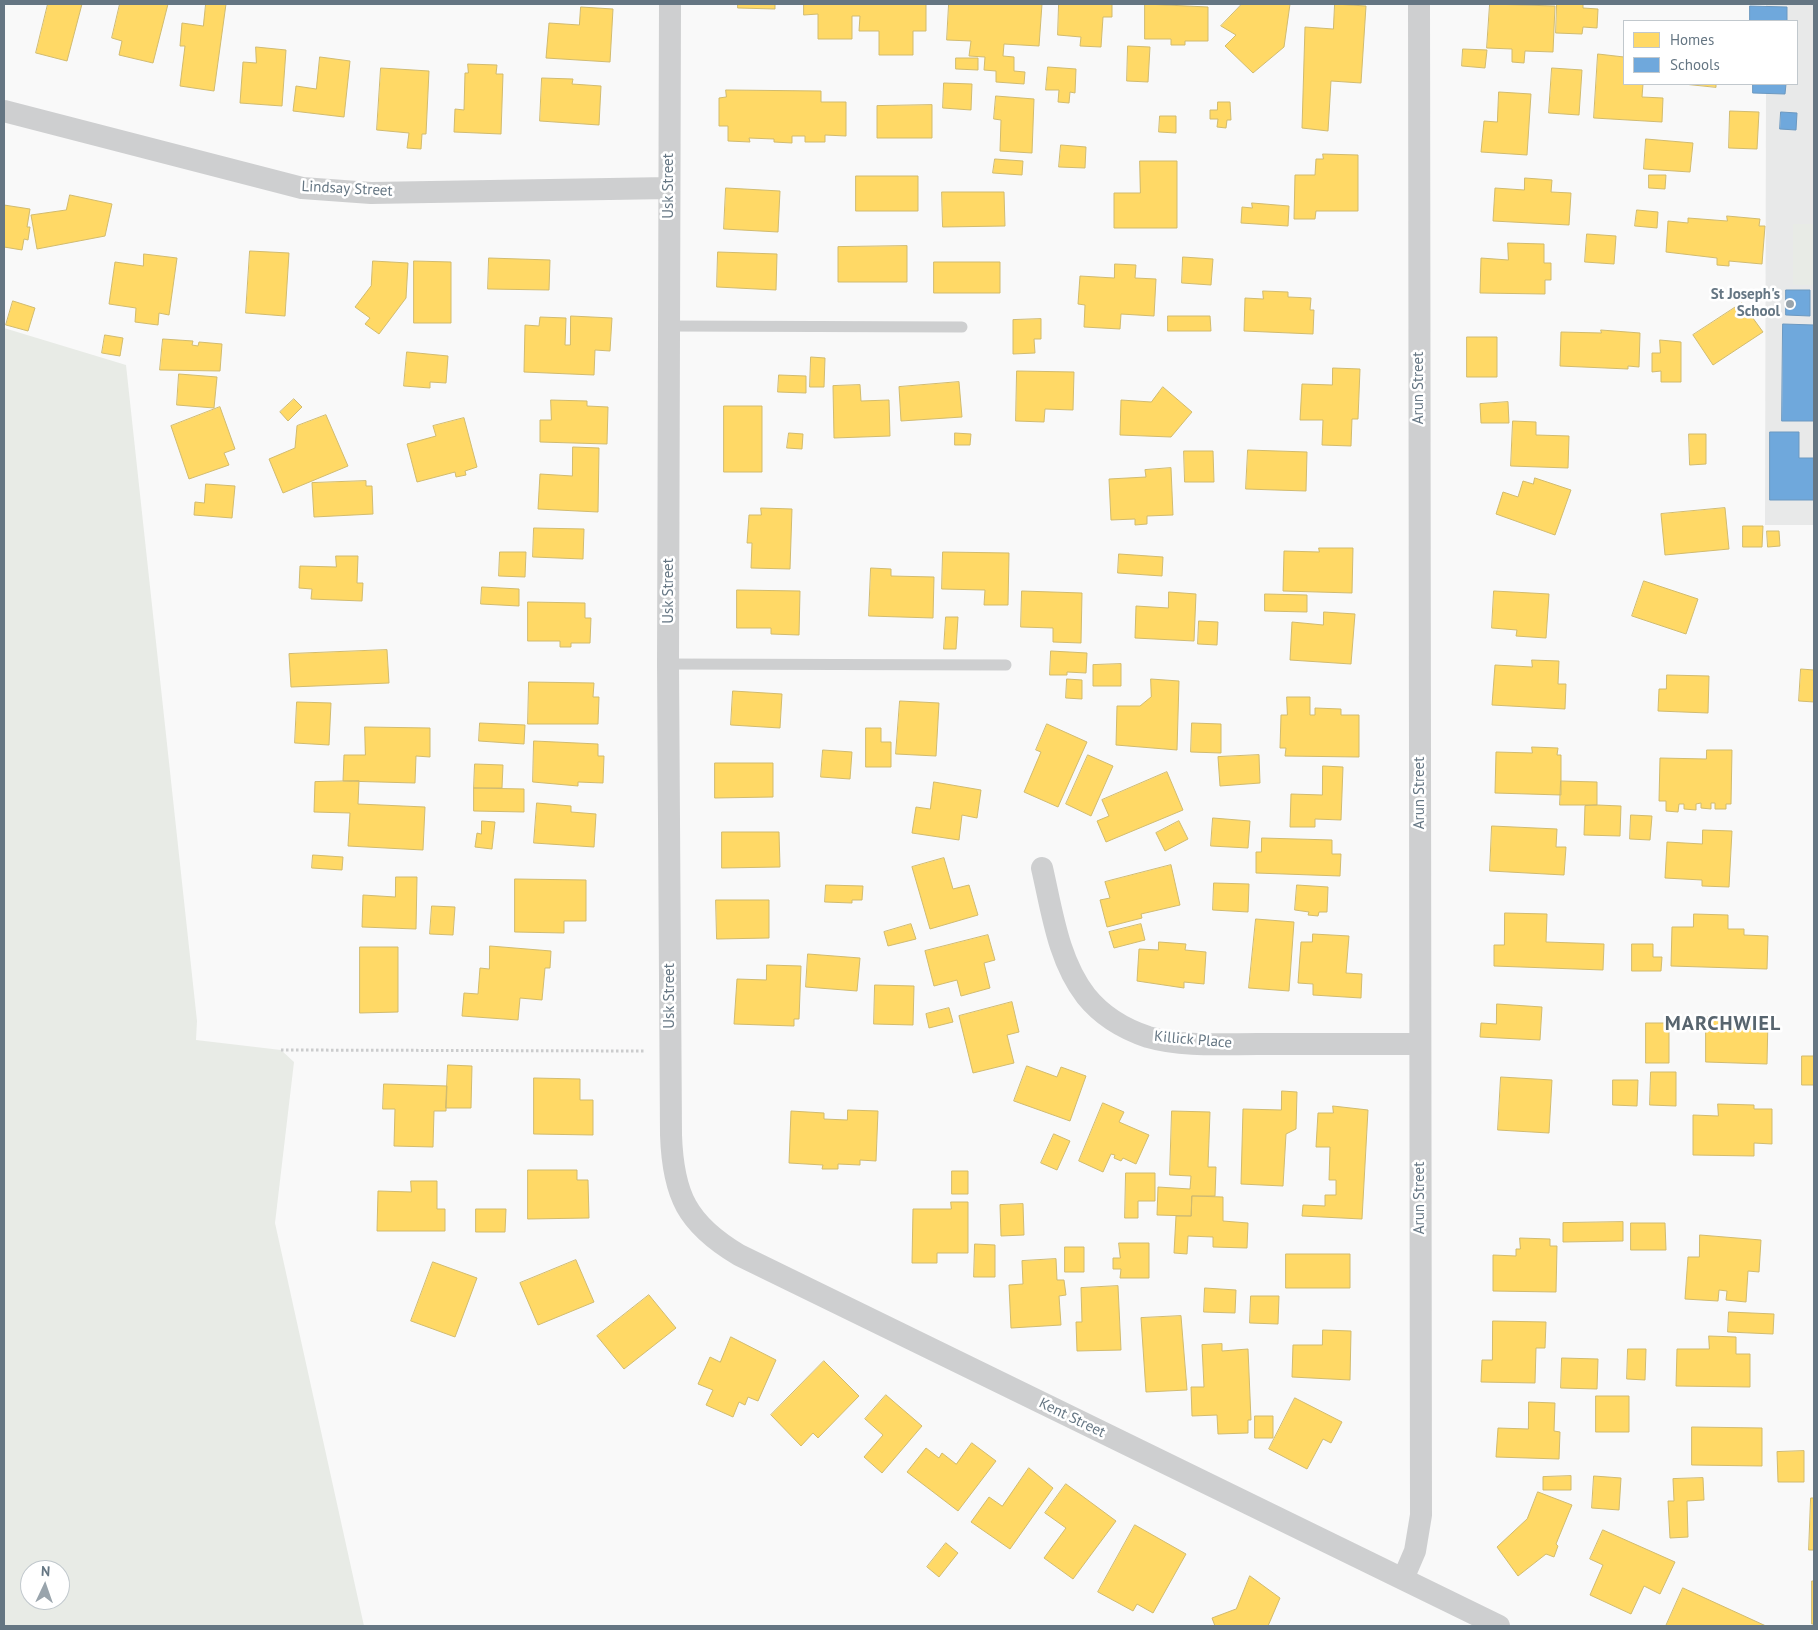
<!DOCTYPE html>
<html>
<head>
<meta charset="utf-8">
<style>
  body { margin:0 }
  #map { position:relative; width:1818px; height:1630px; overflow:hidden; background:#f9f9f9; font-family:"PT Sans",sans-serif }
  canvas { display:block }
  .frame { position:absolute; inset:0; border:5px solid #657683; pointer-events:none }
  .legend { position:absolute; left:1623px; top:20px; width:175px; height:65px; box-sizing:border-box; background:#fff; border:1px solid #c1c8cd; margin:0; padding:6px 9px; list-style:none; font-size:15px; color:#657683 }
  .legend li { display:flex; align-items:center; gap:10px; height:25px }
  .legend b { width:25px; border:1px solid #c1c8cd }
  .north { position:absolute; left:20px; top:1560px; width:50px; height:50px; box-sizing:border-box; background:#fff; border:1px solid #c1c8cd; border-radius:50%; rotate:3deg; font-size:14px; font-weight:700; line-height:20px; text-align:center; color:#657683 }
  .north::after { content:''; display:block; margin:auto; width:18px; height:22px; background:#99a4ac; clip-path:polygon(50% 0,100% 100%,50% 72%,0 100%) }
</style>
</head>
<body>
<div id="map">
<canvas width="1818" height="1630"></canvas>
<div class="frame"></div>
<ul class="legend">
<li><b style="height:14px;background:#ffd966"></b>Homes</li>
<li><b style="height:14px;background:#6fa8dc"></b>Schools</li>
</ul>
<div class="north">N</div>
</div>
<script>
const ctx = document.querySelector('canvas').getContext('2d');
ctx.lineJoin = 'round';
function fillPath(path, color) {
  ctx.fillStyle = color;
  ctx.fill(path, 'evenodd');
}
function strokePath(path, color, width, dash) {
  ctx.strokeStyle = color;
  ctx.lineWidth = width;
  ctx.lineCap = dash ? 'butt' : 'round';
  ctx.setLineDash(dash || []);
  ctx.stroke(path);
}
function drawText(font, color, halo, rows, align = 'center') {
  ctx.font = font + ' "PT Sans",sans-serif';
  ctx.lineWidth = 5;
  ctx.setLineDash([]);
  ctx.textBaseline = 'middle';
  ctx.strokeStyle = halo;
  ctx.fillStyle = color;
  for (const [text, x, y, turn = 0] of rows) {
    ctx.save();
    ctx.translate(x, y);
    ctx.rotate((+turn || 0) * Math.PI / 180);
    ctx.textAlign = isNaN(turn) ? turn : align;
    if (halo) ctx.strokeText(text, 0, 0);
    ctx.fillText(text, 0, 0);
    ctx.restore();
  }
}
const built = new Path2D(`
  M1766,4H1814V525H1765L1766,84H1797V21H1766Z`);
const green = new Path2D(`
  M1793,224H1814V285H1793Z
  M4,328L126,365L197,1021L196,1040L281,1050L294,1062L275,1223L364,1626H4ZM30,1570H60V1600H30Z`);
const homes = new Path2D(`
  M48,4H82L67,61L36,53Z
  M120,4H168L153,63L119,55L122,41L112,38Z
  M206,4H226L214,91L180,86L185,46H180L182,23L203,26Z
  M738,4H775V9L738,8Z
  M804,4H926V31H913V55H879V31H859L860,16H852V39H818V14L804,15Z
  M949,4H1042L1039,46L1004,44L1003,56L1014,57V71L1025,72L1024,84L996,82V71L984,70L985,57L969,56L971,41L947,40Z
  M1059,4H1112V17H1103L1101,47L1080,46L1081,37L1058,35Z
  M1145,4L1208,7V41H1185V45H1171V39H1145Z
  M1242,4H1290L1284,47L1253,73L1225,46L1236,35L1221,26Z
  M1335,4L1366,6L1361,83L1331,81L1328,131L1302,128L1305,27L1333,29Z
  M1490,4L1555,6L1553,52L1525,51L1524,63L1512,62V49L1487,48Z
  M1557,4H1583V8L1598,9L1597,28L1583,27L1582,34L1556,33Z
  M581,7L613,9L610,62L546,58L549,23L579,25Z
  M1128,46L1150,47L1148,82L1127,81Z
  M256,47L286,50L282,106L240,103L243,62L256,63Z
  M1463,49L1487,50L1485,68L1462,66Z
  M1598,54L1624,57V84H1643L1642,97L1663,98L1662,122L1594,118Z
  M320,57L350,61L344,117L293,111L296,86L316,89Z
  M956,58H978V70L956,69Z
  M468,64L497,65L496,74H503L501,134L454,132L455,109L464,110L465,73H468Z
  M1048,67L1076,69L1075,93L1070,92L1069,103L1058,102L1059,90H1046Z
  M381,68L429,71L426,134H422L421,149L407,148L409,133L377,130Z
  M1552,68L1582,70L1579,115L1549,113Z
  M542,78L573,79L572,84L601,86L599,125L540,121Z
  M944,83L972,84L971,110L943,108Z
  M1684,84H1716V87Z
  M726,90L821,91V102H846V136L825,135V142H805V136H792V143L774,142V139L749,138L750,142L728,141V126H719V98L726,97Z
  M1499,92L1531,94L1527,155L1481,152L1484,121L1497,122Z
  M996,96L1034,99L1032,153L1000,151L1001,120L994,119Z
  M1218,102H1230L1231,120H1227L1226,128L1217,127L1218,119H1210V110H1217Z
  M932,105V138H877V106Z
  M1730,111L1759,112L1757,149L1729,148Z
  M1160,116H1176V133L1159,132Z
  M1646,139L1693,143L1690,172L1644,169Z
  M1061,145L1086,147L1085,168L1059,167Z
  M1323,154L1358,155V211H1316L1315,219H1294L1295,175H1315L1316,159H1323Z
  M995,159L1023,161L1022,175L993,173Z
  M1140,161H1177V228H1114V193H1140Z
  M1649,175H1666L1665,189L1649,188Z
  M856,176H918V211H856Z
  M1525,178L1552,180L1551,192L1571,193L1569,225L1493,221L1495,188L1524,190Z
  M726,188L780,191L778,232L724,229Z
  M942,192H1004L1005,226L943,227Z
  M70,195L112,204L105,236L37,249L31,215L66,210Z
  M1252,203L1289,206L1288,226L1241,223L1242,207L1252,208Z
  M4,205L30,209L27,227H30L28,240L24,239L22,250L4,247Z
  M1637,210L1658,212L1657,228L1635,226Z
  M1727,216L1760,219L1759,226H1765L1762,264L1729,261V266L1717,265V258L1666,252L1668,221L1688,223V218L1727,221Z
  M1587,234L1616,236L1614,264L1585,262Z
  M1508,243L1544,244V263H1551V280H1545V294L1480,293L1481,258L1508,260Z
  M907,246V282H838V247Z
  M250,251L289,253L285,316L246,313Z
  M718,252L777,254L776,290L717,287Z
  M144,254L177,258L169,315L159,313L158,325L135,322L136,308L109,304L115,262L143,266Z
  M1183,257L1213,259L1211,285L1182,283Z
  M489,258L550,260L549,290L488,289Z
  M373,261L408,263L406,298L379,334L365,324L370,318L355,307L371,286Z
  M414,261L451,262V323H414Z
  M934,262H1000V293H934Z
  M1115,264L1136,265L1135,278L1156,279L1154,316L1121,314L1120,329L1084,327L1085,305L1078,304L1080,276L1114,278Z
  M1263,291L1288,292V297L1311,298L1310,310H1314L1313,334L1244,331L1245,298L1263,299Z
  M13,301L35,308L28,331L6,325Z
  M1742,303L1763,332L1713,365L1693,335Z
  M571,316L612,318L610,351L595,350L594,375L524,372L525,325L539,326L540,317L566,318L565,345H570Z
  M1168,316H1210L1211,331H1168Z
  M1041,319V339H1034L1035,353L1013,354V320Z
  M1601,330L1640,333L1639,367L1628,366V369L1560,366L1561,332L1601,333Z
  M105,335L123,338L120,356L102,353Z
  M1467,337H1497V377H1467Z
  M163,339L193,341L192,345L198,346L199,342L222,344L220,371L160,370Z
  M1660,340L1681,342V382H1661V371L1652,372V353H1660Z
  M407,352L448,356L446,383L430,382V388L404,386Z
  M811,357L825,358L824,387H810Z
  M1333,368L1360,369L1358,419H1352L1351,446L1322,445L1323,420H1300L1302,384L1332,385Z
  M1017,371L1074,372L1073,410L1045,409L1044,422L1016,421Z
  M179,374L217,377L214,408L177,405Z
  M779,375L806,376V393L778,392Z
  M959,382L962,417L901,421L899,387Z
  M860,385L861,401L889,400L890,436L834,438L833,386Z
  M1163,387L1192,412L1171,437L1120,435L1121,400L1151,402Z
  M294,399L302,407L288,421L280,412Z
  M551,400L587,401V406L608,407L607,444L540,442V420H551Z
  M1508,402L1509,423H1481L1480,404Z
  M724,406H762V472H724Z
  M220,407L235,449L224,453L229,465L189,479L171,426Z
  M326,415L348,466L283,493L269,459L295,448L297,426Z
  M464,418L477,467L465,471L466,475L456,477L455,472L417,482L407,444L436,436L433,426Z
  M1513,421L1536,422V435L1569,436L1568,468L1511,466Z
  M789,433L803,434L802,449L787,448Z
  M955,433L971,434L970,445H955Z
  M1689,434H1706V464L1690,465Z
  M573,447L599,448L598,512L538,509L540,474L572,476Z
  M1248,450L1307,452L1306,491L1246,489Z
  M1184,451H1213L1214,482H1185Z
  M1171,468L1173,515L1147,516V524L1135,525V519L1111,520L1109,479L1146,477L1145,470Z
  M1535,478L1571,490L1555,535L1496,514L1503,492L1518,497L1523,481L1533,484Z
  M366,481V486H372L373,514L314,517L312,483Z
  M206,484L235,486L232,518L194,515L195,502L204,503Z
  M761,508L792,509L790,569L751,568L752,543H747L749,515H761Z
  M1725,508L1729,549L1665,555L1661,514Z
  M1743,526H1763L1762,547H1743Z
  M534,528L584,529L583,559L533,557Z
  M1767,531H1779L1780,546L1768,547Z
  M1319,548H1353L1352,593L1283,591L1284,551L1319,552Z
  M500,552H526L525,577L499,576Z
  M943,552L1009,553L1008,605H984L985,590L942,589Z
  M1119,554L1163,557L1162,576L1118,573Z
  M336,556H358L357,583H363L362,601L311,599L312,589L299,588L300,566L336,567Z
  M871,568L891,569V576L934,577L933,618L869,616Z
  M1644,581L1698,599L1686,634L1632,616Z
  M482,587L519,589V606L481,604Z
  M737,590L800,591L799,635L771,634V628H737Z
  M1022,591L1082,593L1081,643L1053,642V628L1021,627Z
  M1494,591L1549,594L1546,638L1516,636L1517,630L1492,628Z
  M1169,592L1196,594L1194,641L1135,638L1136,606L1168,608Z
  M1265,594L1307,595V612L1265,611Z
  M528,602L585,603V618H591L590,643H571V647H560V641H528Z
  M1324,612L1355,614L1351,664L1290,660L1292,622L1323,625Z
  M946,617H958L956,649H944Z
  M1199,621L1218,622L1217,645L1198,644Z
  M387,650L389,683L291,687L289,654Z
  M1051,651L1087,653L1086,673L1067,672V675H1050Z
  M1532,660L1559,661L1558,684H1566L1565,709L1492,705L1495,665L1532,667Z
  M1121,664V686H1093V665Z
  M1801,669L1814,670V702L1799,701Z
  M1667,675L1709,676L1708,713L1658,711L1659,689H1666Z
  M1067,679L1082,680V699L1066,698Z
  M1151,679L1179,681L1177,750L1116,745L1117,706H1140L1151,697Z
  M529,682L594,683L593,697H599L598,724H528Z
  M733,691L782,694L780,728L731,725Z
  M1287,697H1310V715H1315V708L1341,709V715H1359V757L1285,756L1286,748H1280L1281,715H1287Z
  M900,701L939,703L936,756L896,754Z
  M297,702L331,703L329,745L295,743Z
  M480,723L525,725L524,744L479,741Z
  M1192,723L1221,724V753L1191,752Z
  M1047,724L1087,742L1058,807L1024,792L1041,752L1036,750Z
  M365,727L430,728V757L416,756L415,783L343,781L344,755H365Z
  M866,728H881V742H891V767H866Z
  M534,741L598,744V756H604L603,783L578,782V786L533,782Z
  M1532,747L1558,748L1557,755H1561V795L1495,793L1496,752L1532,753Z
  M823,750L852,752L850,779L821,777Z
  M1707,750H1732L1731,804H1726V809H1715V803H1711V809L1701,808V803L1696,804V810L1684,809V804H1679L1678,812L1666,811V801H1659L1660,758L1706,759Z
  M1088,755L1113,766L1091,816L1066,804Z
  M1259,755L1260,783L1220,786L1218,757Z
  M715,763H773V797L715,798Z
  M475,764L503,765L502,788H474Z
  M1323,766L1343,767L1341,820L1315,819V827H1290L1291,794L1322,795Z
  M1167,772L1183,810L1106,842L1097,821L1109,816L1102,800Z
  M359,781L358,804L425,807L423,850L348,846L350,813L314,812L315,782Z
  M1561,781L1597,782V805H1560Z
  M934,782L981,790L977,818L962,815L959,840L912,833L916,807L930,809Z
  M474,788L524,789V812L474,811Z
  M537,803L571,806V812L596,814L594,847L534,843Z
  M1597,805L1621,806L1620,836L1584,835L1585,806Z
  M1631,815L1652,816L1650,840L1630,839Z
  M1213,818L1250,821L1248,848L1211,846Z
  M482,821L495,822L492,849L475,847L477,833L481,834Z
  M1179,821L1188,839L1165,851L1156,833Z
  M1492,826L1557,829L1556,847H1566L1564,875L1490,871Z
  M1703,830L1732,831L1729,887L1702,886V880L1665,878L1667,842L1702,844Z
  M722,832H779L780,867L722,868Z
  M1262,838L1332,840V854H1341L1340,876L1256,873V852H1261Z
  M313,855L343,857L342,870L312,868Z
  M944,858L953,889L969,885L978,915L930,929L912,867Z
  M1171,865L1180,905L1141,914L1142,918L1107,927L1100,900L1110,898L1105,882Z
  M396,877H417L416,929L362,927L363,895L395,897Z
  M515,879L586,880V921H564V933L515,932Z
  M1214,883L1249,884L1248,912L1213,910Z
  M826,885L863,886L862,900H852V903L825,902Z
  M1297,885L1328,887L1327,912H1319L1318,916L1308,915L1309,912L1295,910Z
  M716,900H769V938L717,939Z
  M432,906L455,907L453,935L430,934Z
  M1505,913L1547,914L1546,942L1604,944L1603,970L1494,966V945H1504Z
  M1694,914L1728,915V929H1744V935L1768,936L1767,969L1671,966L1672,927H1693Z
  M1256,919L1294,922L1289,991L1249,988Z
  M911,924L916,939L888,946L884,932Z
  M1141,924L1145,940L1114,948L1109,932Z
  M1313,934L1349,936L1346,973L1362,974L1361,998L1313,995V984L1298,983L1301,942H1312Z
  M988,935L995,960L984,963L990,988L961,996L957,980L934,986L925,951Z
  M1159,942L1186,944L1185,950L1206,952L1204,984L1184,982V988L1137,981L1139,949L1158,950Z
  M1632,944H1653V957H1662L1661,971H1632Z
  M490,946L551,951L550,968H545L542,1000L520,998L518,1020L462,1016L464,993L478,994L480,968L489,969Z
  M360,947H398V1012L360,1013Z
  M808,954L860,958L857,991L806,987Z
  M767,965L801,966L799,1019H794V1026L734,1024L737,979L766,980Z
  M875,985L914,986L913,1025L874,1024Z
  M1012,1002L1019,1032L1007,1035L1014,1063L973,1073L959,1016Z
  M1497,1004L1542,1007L1540,1040L1480,1037L1481,1023L1496,1024Z
  M949,1008L953,1022L929,1028L926,1014Z
  M1706,1017L1768,1018L1767,1064L1706,1062Z
  M1646,1023H1669V1063H1646Z
  M1802,1056H1814V1085H1802Z
  M448,1065L472,1066L471,1108H446Z
  M1027,1066L1057,1077L1061,1067L1086,1076L1070,1121L1014,1101Z
  M1651,1072H1676V1106L1650,1105Z
  M1501,1077L1552,1080L1549,1133L1498,1130Z
  M534,1078L580,1079V1100H593V1135L534,1134Z
  M1613,1080H1638L1637,1106L1613,1105Z
  M384,1084L447,1086L446,1111H434L433,1147L394,1146L395,1109H383Z
  M1282,1091L1297,1092L1296,1129L1286,1134L1283,1186L1241,1184L1243,1109L1281,1110Z
  M1103,1103L1124,1112L1119,1122L1149,1135L1136,1164L1123,1158L1121,1161L1114,1158L1115,1155L1111,1154L1103,1172L1079,1161Z
  M1718,1104L1754,1105V1109H1772V1144L1754,1143V1156L1693,1155V1115L1718,1116Z
  M1333,1106L1368,1110L1362,1219L1302,1216L1303,1205L1325,1206V1195H1336V1180H1329L1330,1147H1316L1318,1113H1333Z
  M848,1110L878,1111L876,1161L860,1160V1165L838,1164V1169H822L823,1165L789,1163L791,1111L824,1113V1119L847,1120Z
  M1172,1111L1210,1112L1208,1167H1216L1215,1196H1192L1191,1216L1157,1215L1158,1187L1190,1189L1191,1176L1170,1175Z
  M1054,1134L1070,1141L1057,1170L1041,1163Z
  M528,1170H577V1180H588L589,1218L528,1219Z
  M952,1171H968V1194H952Z
  M1126,1173H1155V1201H1138V1218H1125Z
  M411,1181H437V1209H445V1231H377L378,1191L411,1192Z
  M1192,1196L1223,1197V1221L1248,1223L1247,1248L1213,1247V1237L1188,1236L1187,1254L1174,1253L1176,1216H1191Z
  M951,1202H968V1253H937V1263H912L913,1209H951Z
  M1023,1204L1024,1235L1001,1236L1000,1205Z
  M476,1209H506L505,1232H476Z
  M1623,1222V1241L1563,1242V1223Z
  M1631,1223H1665L1666,1250H1631Z
  M1700,1235L1761,1240L1759,1272L1748,1271L1746,1302L1726,1300L1727,1291L1719,1290L1718,1301L1685,1299L1688,1257H1699Z
  M1520,1238L1550,1239V1246H1557L1556,1292L1493,1291V1255L1516,1256V1249H1520Z
  M1119,1243H1149V1278H1120L1121,1269H1113V1258H1120Z
  M975,1244L995,1245V1277H974Z
  M1065,1247H1084V1272H1065Z
  M1286,1254H1350V1288H1286Z
  M1056,1259L1057,1280H1064L1066,1295L1059,1296L1061,1325L1011,1328L1009,1285L1023,1284L1022,1261Z
  M576,1260L594,1302L538,1325L520,1283Z
  M433,1262L477,1278L455,1337L411,1321Z
  M1118,1286L1121,1350L1077,1351L1076,1322H1082L1081,1288Z
  M1205,1288L1236,1290L1235,1313L1204,1312Z
  M649,1295L676,1328L624,1369L597,1336Z
  M1251,1296H1279L1278,1324L1250,1323Z
  M1729,1312L1774,1314L1773,1334L1728,1332Z
  M1181,1316L1187,1390L1146,1392L1141,1318Z
  M1493,1321L1546,1322L1545,1348H1536L1535,1383L1481,1382L1482,1360H1492Z
  M1323,1330L1351,1331L1350,1380L1292,1377L1293,1345H1322Z
  M1709,1336L1736,1337V1354H1750V1387L1676,1386L1677,1349H1709Z
  M731,1337L776,1360L758,1401L748,1397L745,1405L739,1402L733,1417L706,1405L713,1390L698,1384L710,1357L720,1362Z
  M1222,1344V1351L1248,1349L1251,1420H1248V1433L1218,1434L1217,1415L1192,1416L1191,1387H1204L1202,1345Z
  M1628,1349H1646L1645,1380L1627,1379Z
  M1562,1358L1598,1359L1597,1389L1561,1388Z
  M824,1361L859,1396L818,1438L813,1433L801,1446L771,1415Z
  M886,1395L922,1426L882,1473L864,1457L883,1435L865,1419Z
  M1596,1396H1629V1432H1596Z
  M1295,1398L1342,1422L1331,1443L1323,1439L1307,1469L1269,1449Z
  M1529,1402L1555,1403L1554,1431L1560,1432L1559,1459L1496,1457L1498,1428L1528,1429Z
  M1255,1416H1273V1438H1255Z
  M1692,1427L1762,1428V1466L1692,1465Z
  M972,1443L996,1461L958,1511L907,1472L926,1448L939,1458L942,1453L956,1464Z
  M1804,1451V1482H1778L1777,1452Z
  M1029,1468L1053,1488L1010,1549L971,1522L989,1497L1002,1506Z
  M1571,1476V1490H1543V1477Z
  M1594,1476L1621,1478L1619,1510L1592,1508Z
  M1703,1478L1704,1500L1687,1501L1688,1537L1670,1538L1668,1501H1674L1673,1479Z
  M1066,1484L1116,1521L1073,1579L1044,1558L1066,1528L1045,1513Z
  M1538,1492L1572,1505L1556,1544L1558,1546L1554,1557L1546,1554L1518,1576L1497,1547L1527,1519Z
  M1811,1498H1814V1550H1809Z
  M1135,1525L1186,1554L1153,1613L1137,1604L1133,1611L1098,1592Z
  M1603,1530L1675,1562L1660,1594L1644,1586L1631,1614L1590,1595L1603,1565L1590,1559Z
  M946,1543L958,1553L939,1577L927,1567Z
  M1250,1576L1280,1598L1268,1626H1215L1212,1618L1236,1609Z
  M1812,1581H1814V1624H1812Z
  M1683,1588L1766,1626H1666Z`);
const schools = new Path2D(`
  M1750,6L1787,7V21H1750Z
  M1753,84H1786L1785,94L1753,93Z
  M1781,112L1797,113L1796,130L1780,129Z
  M1786,290H1810V316L1786,315Z
  M1783,324L1814,325V421H1782Z
  M1770,432H1799V458H1814V500H1770Z`);
const path = new Path2D(`
  M281,1050L645,1051`);
const lane = new Path2D(`
  M669,326L962,327
  M668,664L1006,665`);
const street = new Path2D(`
  M670,4L668,664L671,1135C673,1195 687,1224 739,1255L1499,1626
  M4,111L302,188L371,193L669,188
  M1042,868C1052,911 1058,960 1086,996C1102,1016 1124,1029 1148,1037C1182,1047 1223,1044 1258,1044C1312,1044 1366,1044 1420,1044
  M1403,1579L1415,1551L1421,1515L1419,4`);
const markers = [
  [1790,304,5,"#99a4ac"]
];
const streetNames = [
  ["Usk Street",669,186,-90],
  ["Lindsay Street",347,189,3],
  ["Arun Street",1419,388,-90],
  ["Usk Street",669,591,-90],
  ["Arun Street",1420,793,-90],
  ["Usk Street",670,996,-90],
  ["Killick Place",1193,1040,5],
  ["Arun Street",1420,1198,-90],
  ["Kent Street",1072,1418,26]
];
const poiNames = [
  ["St Joseph's",1780,295],
  ["School",1780,312]
];
const districtNames = [
  ["MARCHWIEL",1723,1024]
];
fillPath(built, '#e8e9e9');
fillPath(green, '#e8ebe6');
fillPath(homes, '#ffd966');
strokePath(homes, '#d1bb6f', 1);
fillPath(schools, '#6fa8dc');
strokePath(schools, '#6c99c1', 1);
strokePath(path, '#cbcccd', 3, [2.5, 2.5]);
strokePath(lane, '#cecfd0', 11);
strokePath(street, '#cecfd0', 22);
for (const [x, y, r, color] of markers) {
  const dot = new Path2D();
  dot.arc(x, y, r, 0, 2 * Math.PI);
  ctx.fillStyle = color;
  ctx.fill(dot);
  strokePath(dot, '#fff', 2);
}
drawText('15px', '#657683', '#fff', streetNames);
drawText('bold 15px', '#657683', '#fff', poiNames, 'right');
ctx.letterSpacing = '1px';
drawText('bold 20px', '#57646e', '#fff', districtNames);
ctx.letterSpacing = '0px';
</script>
</body>
</html>
